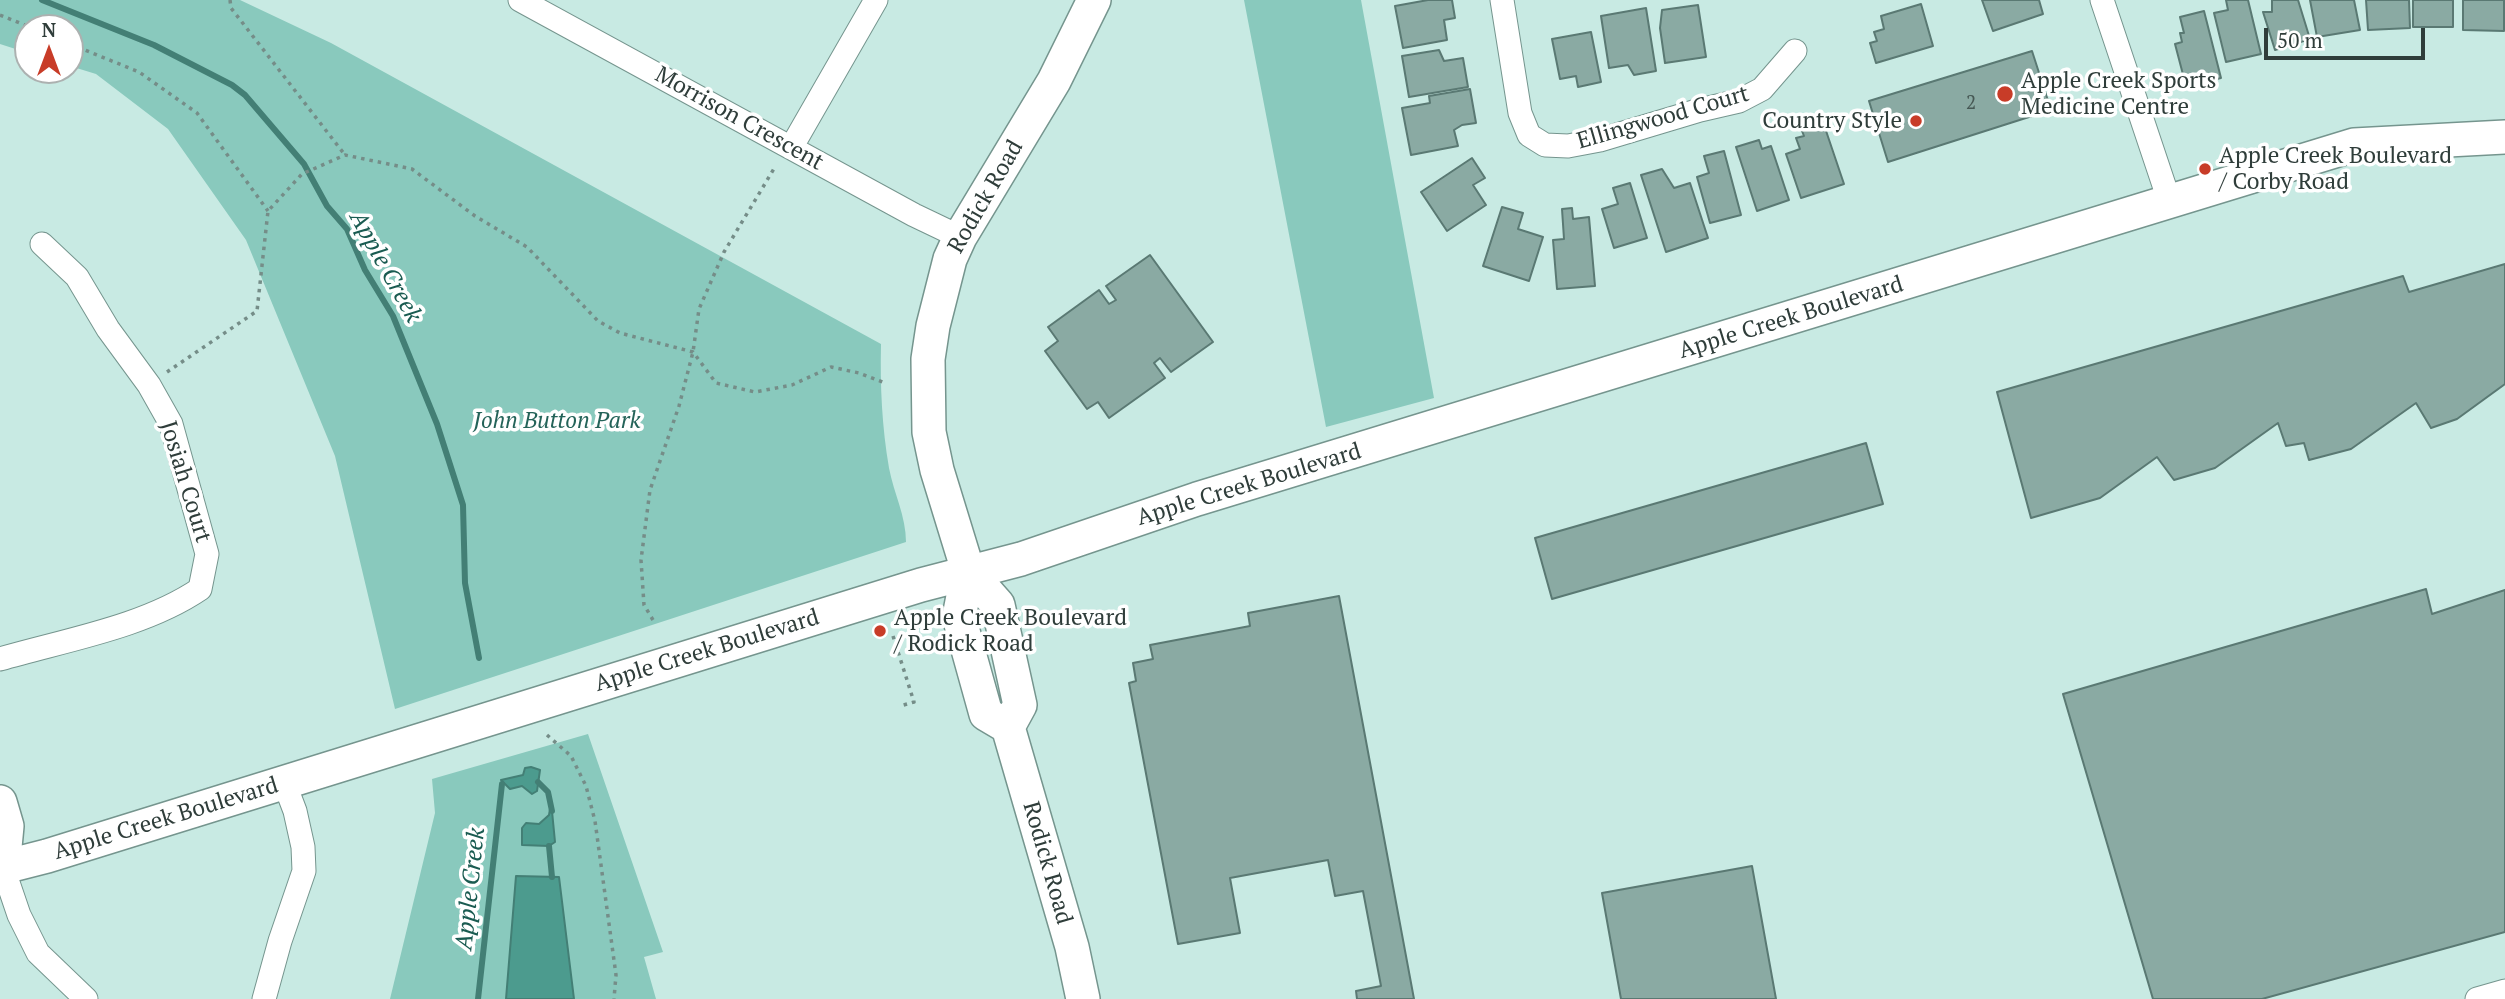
<!DOCTYPE html>
<html>
<head>
<meta charset="utf-8">
<style>
  body { margin:0 }
  #map { position:relative; width:2505px; height:999px; overflow:hidden; background:#c8eae3; font-family:"PT Serif",serif }
  canvas { display:block }
  .north { position:absolute; left:14px; top:14px; width:70px; height:70px; box-sizing:border-box; background:#fff; border:2px solid #acb1b0; border-radius:50%; rotate:0deg; font-size:19px; font-weight:700; line-height:28px; text-align:center; color:#2f3d3a }
  .north::after { content:''; display:block; margin:auto; width:24px; height:32px; background:#c83c28; clip-path:polygon(50% 0,100% 100%,50% 72%,0 100%) }
  .scale { position:absolute; left:2264px; top:28px; width:161px; height:32px; box-sizing:border-box; border:4px solid #2f3d3a; border-top:0; padding-left:9px; font-size:21px; line-height:24px; white-space:nowrap; color:#2f3d3a; -webkit-text-stroke:5px #fff; paint-order:stroke }
</style>
</head>
<body>
<div id="map">
<canvas width="2505" height="999"></canvas>
<div class="north">N</div>
<div class="scale">50 m</div>
</div>
<script>
const ctx = document.querySelector('canvas').getContext('2d');
ctx.lineJoin = 'round';
function fillPath(path, color) {
  ctx.fillStyle = color;
  ctx.fill(path, 'evenodd');
}
function strokePath(path, color, width, dash) {
  ctx.strokeStyle = color;
  ctx.lineWidth = width;
  ctx.lineCap = dash ? 'butt' : 'round';
  ctx.setLineDash(dash || []);
  ctx.stroke(path);
}
function drawText(font, color, halo, rows, align = 'center') {
  ctx.font = font + ' "PT Serif",serif';
  ctx.lineWidth = 7;
  ctx.setLineDash([]);
  ctx.textBaseline = 'middle';
  ctx.strokeStyle = halo;
  ctx.fillStyle = color;
  for (const [text, x, y, turn = 0] of rows) {
    ctx.save();
    ctx.translate(x, y);
    ctx.rotate((+turn || 0) * Math.PI / 180);
    ctx.textAlign = isNaN(turn) ? turn : align;
    if (halo) ctx.strokeText(text, 0, 0);
    ctx.fillText(text, 0, 0);
    ctx.restore();
  }
}
const green = new Path2D(`
  M0,0H240L331,43L881,344C880,386 882,427 889,468C894,494 906,516 906,542L395,709L335,456L246,240L168,129L96,74L70,66V28H28V53L0,44Z
  M1244,0H1361L1434,398L1326,427Z
  M588,734L663,952L644,957L656,999H390L435,813L432,779Z`);
const water = new Path2D(`
  M531,767L540,770L537,791L532,794L522,786L510,789L501,780L523,775L525,768Z
  M550,809L552,811L555,842L549,846L522,845V828L526,823L539,824L549,815Z
  M516,876L559,877L574,999H506Z`);
const stream = new Path2D(`
  M42,0L154,45L232,85L245,95L304,164L327,206L347,229L365,270L393,316L437,424L463,505L465,583L479,658
  M538,782L548,792L552,811
  M549,846L552,877
  M478,999L502,784`);
const building = new Path2D(`
  M1428,0H1452L1455,18L1444,20L1447,40L1403,48L1395,6Z
  M1982,0H2039L2043,14L1993,31Z
  M2226,0H2248L2261,54L2226,62L2214,13L2228,10Z
  M2272,0H2298L2310,39L2275,50L2263,12H2272Z
  M2310,0H2354L2360,30L2317,37Z
  M2366,0H2409L2410,28L2368,30Z
  M2413,0H2453V27H2413Z
  M2463,0H2504V31L2463,30Z
  M1921,4L1933,46L1876,63L1870,43L1877,41L1874,32L1884,29L1881,16Z
  M1698,5L1706,57L1665,63L1660,28L1662,10Z
  M1646,8L1656,71L1634,75L1628,65L1609,68L1601,16Z
  M2204,11L2221,78L2186,86L2175,44L2182,42L2180,33H2184L2180,17Z
  M1591,32L1601,82L1578,87L1576,76L1560,79L1552,39Z
  M1439,50L1444,61L1463,58L1468,87L1409,97L1402,56Z
  M2032,51L2051,110L1888,162L1869,101Z
  M1470,89L1476,123L1462,125L1454,130L1458,146L1411,155L1402,108L1430,103L1429,96Z
  M1822,119L1844,184L1801,198L1786,154L1800,149L1796,138L1804,136L1800,126Z
  M1759,140L1762,149L1771,146L1789,200L1757,211L1736,147Z
  M1724,151L1741,215L1710,223L1697,177L1709,173L1704,156Z
  M1472,158L1485,178L1473,185L1486,205L1447,231L1421,192Z
  M1662,169L1674,188L1690,183L1708,238L1666,252L1641,175Z
  M1630,183L1647,238L1614,248L1602,209L1618,204L1613,188Z
  M1502,207L1523,213L1518,229L1543,237L1529,281L1483,266Z
  M1572,208L1573,219L1589,217L1595,286L1557,289L1553,240L1564,239L1562,209Z
  M1150,255L1213,342L1171,372L1160,358L1154,363L1165,378L1109,418L1098,402L1087,409L1045,351L1058,341L1048,327L1099,290L1109,304L1116,300L1106,286Z
  M2505,264V384L2457,419L2431,428L2416,403L2351,449L2309,460L2304,443L2286,446L2278,423L2215,468L2174,480L2157,457L2100,498L2031,518L1997,392L2403,276L2409,292Z
  M1866,443L1883,504L1552,599L1535,538Z
  M2426,589L2432,614L2505,590V932L2262,999H2153L2063,694Z
  M1339,596L1414,999H1357L1356,991L1381,986L1363,891L1335,896L1328,860L1230,878L1240,933L1178,944L1129,683L1136,681L1133,663L1153,659L1150,645L1250,626L1248,613Z
  M1752,866L1776,999H1621L1602,893Z`);
const path = new Path2D(`
  M230,0L231,8L345,155
  M0,15L32,28
  M70,44L139,72L197,113L268,211
  M167,372L257,311L268,211L302,174L345,155L412,169L475,216L527,247L598,321L620,333L693,352L716,383L755,392L792,385L831,367L859,373L885,383
  M653,620L644,605L641,560L650,490L679,406L693,352L699,309L724,252L775,167
  M893,636L914,702L900,706
  M547,735L571,756L586,786L595,821L616,975L614,999`);
const street = new Path2D(`
  M520,0L914,215L960,237
  M1502,0L1520,113L1529,135L1545,145L1568,146L1600,140L1700,110L1739,101L1762,89L1795,51
  M2102,0L2170,203
  M791,148L876,0
  M0,659C65,640 144,627 200,589L207,554L171,424L149,385L108,329L77,277L42,244
  M3,868L19,915L38,953L86,999
  M264,999L280,941L304,871L303,847L295,811L284,782
  M2477,999L2505,991`);
const secondary = new Path2D(`
  M968,571L959,617L986,714L1008,727L1072,947L1083,999
  M1008,727L1020,705L998,605L968,571L937,470L929,432L928,359L933,326L950,259L960,237L1054,81L1094,0
  M0,802L7,826L3,868
  M0,868L47,856L921,585L1021,559L1197,499L2354,145L2505,137`);
const markers = [
  [2005,94,9,"#c83c28"],
  [1916,121,7,"#c83c28"],
  [2205,169,7,"#c83c28"],
  [880,631,7,"#c83c28"]
];
const numberNames = [
  ["2",1971,104]
];
const poiNames = [
  ["Apple Creek Sports",2021,81],
  ["Medicine Centre",2021,107],
  ["Country Style",1902,121,"right"],
  ["Apple Creek Boulevard",2219,156],
  ["/ Corby Road",2219,182],
  ["Apple Creek Boulevard",894,618],
  ["/ Rodick Road",894,644]
];
const streetNames = [
  ["Ellingwood Court",1663,118,-16],
  ["Morrison Crescent",739,119,29],
  ["Rodick Road",986,197,-60],
  ["Apple Creek Boulevard",1791,318,-17],
  ["Josiah Court",185,482,73],
  ["Apple Creek Boulevard",1249,485,-17],
  ["Apple Creek Boulevard",707,651,-17],
  ["Apple Creek Boulevard",166,819,-17],
  ["Rodick Road",1047,863,74]
];
const parkNames = [
  ["John Button Park",557,421]
];
const waterNames = [
  ["Apple Creek",385,267,61],
  ["Apple Creek",471,889,-84]
];
fillPath(green, '#89c9bd');
fillPath(water, '#4c9b8e');
strokePath(water, '#437f75', 2);
strokePath(stream, '#437f75', 6);
fillPath(building, '#8aaaa3');
strokePath(building, '#5a7973', 2);
strokePath(street, '#75958e', 25);
strokePath(secondary, '#75958e', 36);
strokePath(path, '#758d88', 3.5, [3.5, 5]);
strokePath(street, '#fff', 23);
strokePath(secondary, '#fff', 33);
for (const [x, y, r, color] of markers) {
  const dot = new Path2D();
  dot.arc(x, y, r, 0, 2 * Math.PI);
  ctx.fillStyle = color;
  ctx.fill(dot);
  strokePath(dot, '#fff', 2.5);
}
drawText('19px', '#465854', null, numberNames);
drawText('23px', '#2f3d3a', '#fff', poiNames, 'left');
drawText('23px', '#2f3d3a', '#fff', streetNames);
drawText('italic 23px', '#246359', '#fff', parkNames);
drawText('italic 24px', '#1a5b51', '#fff', waterNames);
</script>
</body>
</html>
